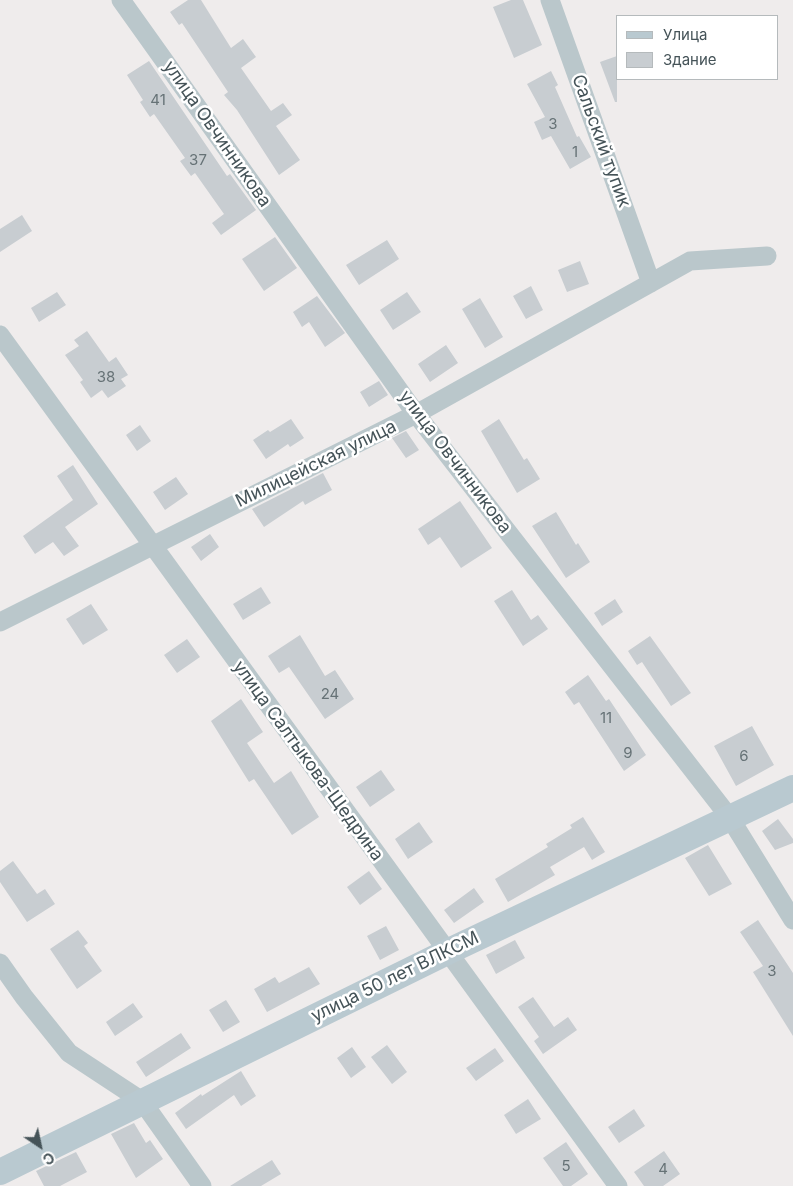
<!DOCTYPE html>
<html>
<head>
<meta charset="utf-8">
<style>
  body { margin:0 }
  #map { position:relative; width:793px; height:1186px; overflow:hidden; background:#efecec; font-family:Inter,sans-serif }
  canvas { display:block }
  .legend { position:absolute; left:616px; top:15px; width:162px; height:65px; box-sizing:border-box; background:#fff; border:1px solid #b5babc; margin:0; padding:6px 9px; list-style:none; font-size:15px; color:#455358 }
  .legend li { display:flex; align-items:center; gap:10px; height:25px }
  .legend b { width:25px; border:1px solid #b5babc }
  .north { position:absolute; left:15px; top:1121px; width:50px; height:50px; -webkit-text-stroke:4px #fff; paint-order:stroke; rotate:146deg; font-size:14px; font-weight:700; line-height:20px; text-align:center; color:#455358 }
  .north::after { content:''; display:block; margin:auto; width:18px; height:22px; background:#455358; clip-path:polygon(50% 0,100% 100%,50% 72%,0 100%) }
</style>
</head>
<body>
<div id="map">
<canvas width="793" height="1186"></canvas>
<ul class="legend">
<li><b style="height:6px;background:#b9c9d0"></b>Улица</li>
<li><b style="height:14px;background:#c8cdd1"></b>Здание</li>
</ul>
<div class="north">С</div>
</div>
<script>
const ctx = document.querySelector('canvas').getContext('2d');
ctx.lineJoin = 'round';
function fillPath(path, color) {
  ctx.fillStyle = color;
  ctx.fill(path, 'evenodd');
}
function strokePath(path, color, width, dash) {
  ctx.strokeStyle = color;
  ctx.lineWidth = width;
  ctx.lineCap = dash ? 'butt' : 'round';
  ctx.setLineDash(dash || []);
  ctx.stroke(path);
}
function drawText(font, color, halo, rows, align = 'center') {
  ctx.font = font + ' Inter,sans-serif';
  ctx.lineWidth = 5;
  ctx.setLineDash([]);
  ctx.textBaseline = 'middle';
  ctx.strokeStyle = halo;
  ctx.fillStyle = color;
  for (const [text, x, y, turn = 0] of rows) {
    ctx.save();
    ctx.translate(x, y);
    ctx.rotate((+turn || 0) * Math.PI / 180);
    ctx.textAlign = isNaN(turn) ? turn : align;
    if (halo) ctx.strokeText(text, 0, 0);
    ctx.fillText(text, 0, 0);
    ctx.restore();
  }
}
const building = new Path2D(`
  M188,0H201L231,48L243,39L256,57L241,68L271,111L283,103L292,115L276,126L300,160L279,175L237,110L224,95L228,92L182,23L179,25L170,12Z
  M511,0H523L542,45L514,58L493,7Z
  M617,56V102H615L600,62Z
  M149,61L227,176L230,174L256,210L221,235L212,223L224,214L195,173L191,176L180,161L185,158L154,114L150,117L140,102L143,100L127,75Z
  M551,71L558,85L555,87L577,137L579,136L591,157L570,169L551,136L542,140L534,122L545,117L527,84Z
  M22,215L32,231L0,252V229Z
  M275,237L297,268L264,291L242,259Z
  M387,240L399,259L359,285L346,265Z
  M580,261L589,284L567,292L558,270Z
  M531,286L543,310L526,319L513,296Z
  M57,292L66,305L39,322L31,308Z
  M407,292L421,312L393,330L380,310Z
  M317,296L345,333L325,347L309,322L302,327L293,312Z
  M480,298L503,337L485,348L462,309Z
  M87,331L109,362L116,357L128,375L121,379L126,386L108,398L102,390L91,398L80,382L83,380L65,355L79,346L74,340Z
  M446,345L458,363L430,382L418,364Z
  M379,381L388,395L369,407L360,392Z
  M291,419L304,438L290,447L288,444L266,459L253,440L268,430L270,432Z
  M499,419L524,460L527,458L540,479L517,493L481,431Z
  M140,425L151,441L137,451L126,435Z
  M406,431L419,450L406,458L392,438Z
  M73,465L98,504L65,527L79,546L64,556L53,542L35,554L23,536L73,500L57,476Z
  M323,473L332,490L305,505L303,501L264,527L252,509Z
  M176,477L188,494L165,510L153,492Z
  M460,501L492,548L461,568L440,537L428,545L418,529Z
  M556,512L576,545L578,543L590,562L566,578L532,526Z
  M210,534L219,547L201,561L191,547Z
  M261,587L271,603L243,620L233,604Z
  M512,590L531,620L538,615L548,629L523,646L494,601Z
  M615,599L623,612L602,626L594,613Z
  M91,604L108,630L83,645L66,619Z
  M300,635L325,676L335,670L354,699L325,719L289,667L279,673L268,656Z
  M650,636L691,693L671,706L642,662L637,665L628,651Z
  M187,639L200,657L177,673L164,655Z
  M588,675L606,701L609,699L646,755L624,771L579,702L574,705L565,692Z
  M241,699L263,732L247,743L274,783L291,771L319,817L292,835L254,779L249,782L211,721Z
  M752,726L774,765L736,786L714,746Z
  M381,770L395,790L370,807L356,787Z
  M583,817L605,852L592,860L584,847L550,867L555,875L508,902L495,879L548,847L546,844L572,828L570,825Z
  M778,819L793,839V843L775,850L762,831Z
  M419,822L433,842L408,859L395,839Z
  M708,845L732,884L709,896L685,858Z
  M13,861L37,894L45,889L55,904L27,922L0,882V871Z
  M369,871L382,889L360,905L347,887Z
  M474,888L484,902L454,923L444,910Z
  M758,920L793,973V1036L753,972L763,966L740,932Z
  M386,926L399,950L380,960L367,936Z
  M78,930L88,943L84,946L102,971L77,989L50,949Z
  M515,940L525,958L496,974L486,955Z
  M309,967L320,984L267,1012L254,989L275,977L279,983Z
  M533,997L554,1027L568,1017L577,1030L543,1054L534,1041L539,1037L518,1007Z
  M226,1000L240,1022L223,1032L209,1010Z
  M133,1003L143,1017L115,1036L106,1022Z
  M181,1033L191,1048L146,1077L136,1062Z
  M387,1045L407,1072L392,1084L371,1057Z
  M352,1047L366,1067L351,1078L337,1058Z
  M495,1048L504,1061L476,1081L466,1068Z
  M241,1071L256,1096L241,1106L234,1095L186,1129L175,1113L201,1094L202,1096Z
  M528,1099L541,1119L516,1134L504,1115Z
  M634,1109L645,1126L619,1143L608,1127Z
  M134,1123L146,1143L150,1140L163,1159L136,1178L111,1134Z
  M566,1142L588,1174L571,1186H563L543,1158Z
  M664,1151L680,1174L663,1186H644L634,1172Z
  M76,1152L87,1172L60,1186H44L36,1171Z
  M272,1160L281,1174L261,1186H230Z`);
const street = new Path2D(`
  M121,0L416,414L730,818L793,920
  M550,0L651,283
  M0,335L618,1186
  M0,622L416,414L690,261L767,256
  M0,963L24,997L69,1053L142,1101L202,1186`);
const secondary = new Path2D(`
  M0,1172L447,952L793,788`);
const numberNames = [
  ["41",158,100],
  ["3",553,124],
  ["1",575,152],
  ["37",198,160],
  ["38",106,377],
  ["24",330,694],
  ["11",606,718],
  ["9",628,753],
  ["6",744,756],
  ["3",772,971],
  ["5",566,1166],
  ["4",663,1169]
];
const streetNames = [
  ["улица Овчинникова",217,134,55],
  ["Сальский тупик",601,141,70],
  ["улица Овчинникова",455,462,53],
  ["Милицейская улица",316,464,-26],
  ["улица Салтыкова-Щедрина",308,761,54],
  ["улица 50 лет ВЛКСМ",395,977,-26]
];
fillPath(building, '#c8cdd1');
strokePath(street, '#bac7cb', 19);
strokePath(secondary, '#b9c9d0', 26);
drawText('15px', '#667276', null, numberNames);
drawText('18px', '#455358', '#fff', streetNames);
</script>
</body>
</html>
